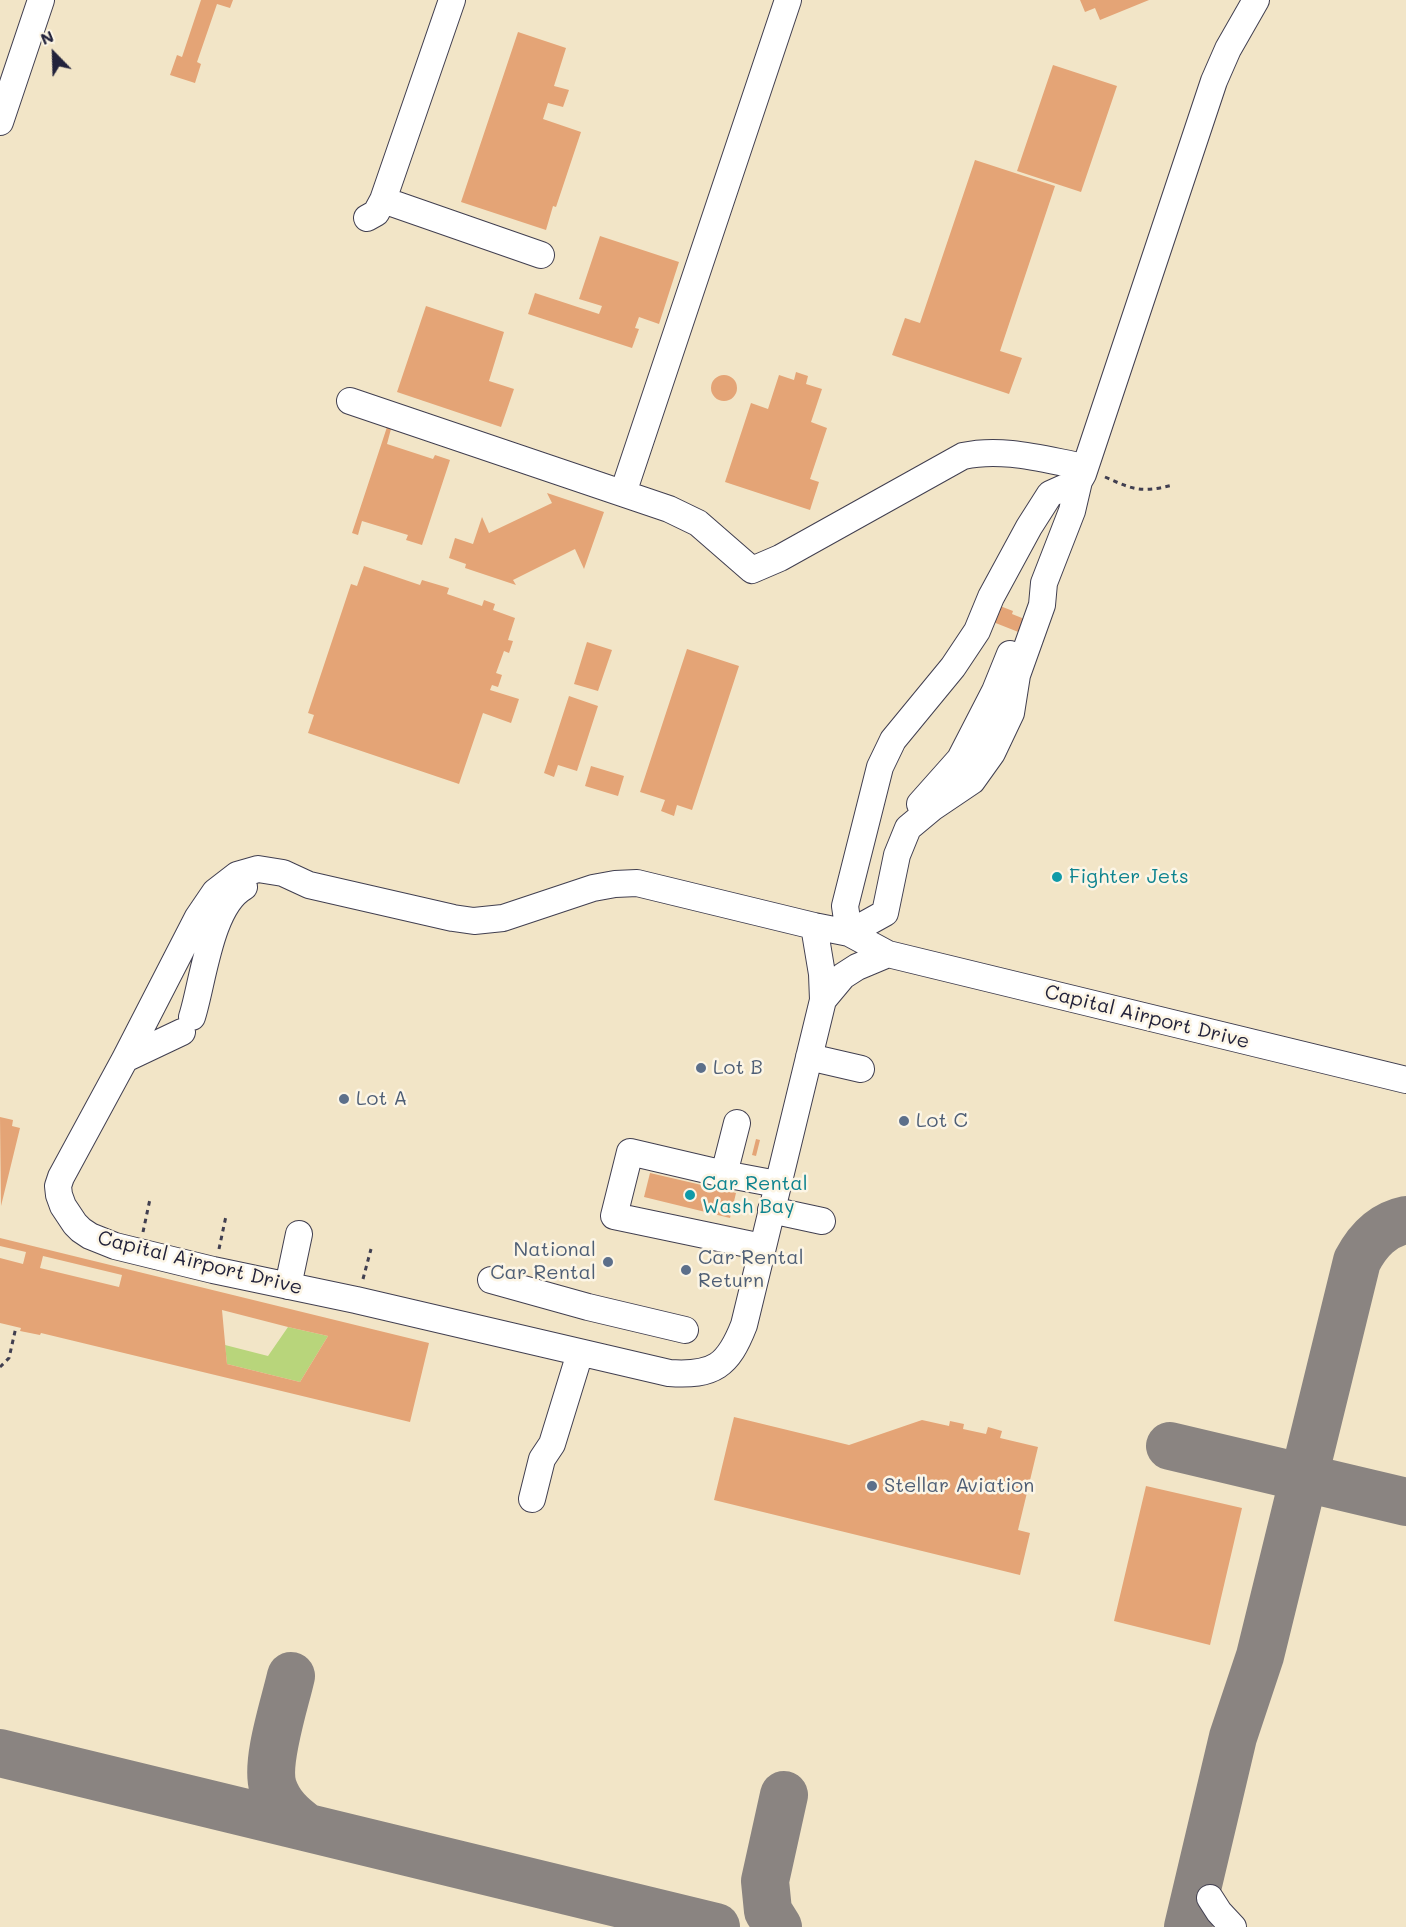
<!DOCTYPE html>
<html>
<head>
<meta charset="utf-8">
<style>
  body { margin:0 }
  #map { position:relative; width:1406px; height:1927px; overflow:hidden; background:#f2e5c7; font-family:Mali,sans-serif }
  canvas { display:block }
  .north { position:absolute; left:24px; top:24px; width:60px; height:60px; -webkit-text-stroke:4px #fcf5e5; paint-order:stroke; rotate:337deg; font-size:16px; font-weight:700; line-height:24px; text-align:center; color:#22223b }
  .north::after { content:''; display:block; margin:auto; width:21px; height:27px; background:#22223b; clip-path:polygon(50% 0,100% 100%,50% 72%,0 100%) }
</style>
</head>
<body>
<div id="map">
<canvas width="1406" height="1927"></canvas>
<div class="north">N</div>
</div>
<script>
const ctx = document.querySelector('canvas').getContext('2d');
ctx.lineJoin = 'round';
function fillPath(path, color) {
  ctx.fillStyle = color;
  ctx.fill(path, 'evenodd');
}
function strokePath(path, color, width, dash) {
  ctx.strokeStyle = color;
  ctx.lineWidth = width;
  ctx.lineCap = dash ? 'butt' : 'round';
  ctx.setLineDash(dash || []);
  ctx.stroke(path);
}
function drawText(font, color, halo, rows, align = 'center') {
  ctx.font = font + ' Mali,sans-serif';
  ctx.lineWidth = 5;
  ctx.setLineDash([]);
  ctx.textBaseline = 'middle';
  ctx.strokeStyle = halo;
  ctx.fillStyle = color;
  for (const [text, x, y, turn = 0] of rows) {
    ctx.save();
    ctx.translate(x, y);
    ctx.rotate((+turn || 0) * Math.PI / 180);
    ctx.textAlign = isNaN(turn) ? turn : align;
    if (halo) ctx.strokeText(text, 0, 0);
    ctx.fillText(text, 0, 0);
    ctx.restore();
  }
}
const green = new Path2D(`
  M288,1327L328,1336L300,1382L227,1364L225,1345L268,1356Z`);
const taxiway = new Path2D(`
  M1170,1446L1406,1502
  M291,1676C285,1703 265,1762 273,1787C279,1805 291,1816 306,1827
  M0,1753L716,1927
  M778,1927L768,1911L765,1881L784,1795
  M1188,1927L1233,1737L1260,1656L1357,1261C1368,1240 1382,1225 1406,1220`);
const building = new Path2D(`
  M201,0H233L230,8L217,4L197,62L201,64L195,83L170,75L177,55L182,57Z
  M1080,0H1149L1100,20L1095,8L1085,12Z
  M518,32L566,48L554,86L569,90L563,107L548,103L543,119L581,132L556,207L553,206L546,230L461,202Z
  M1053,65L1117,86L1081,192L1017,171Z
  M975,160L1055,186L1000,351L1022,358L1009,394L892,355L905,318L920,323Z
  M600,236L679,262L659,324L639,317L635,328L639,329L632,348L528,314L535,293L599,314L602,306L579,299Z
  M426,306L504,332L489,381L514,389L501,427L397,392Z
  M796,372L808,376L806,384L822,389L811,422L827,428L810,479L819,482L810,510L725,482L751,403L768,409L779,375L794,380Z
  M711 388a13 13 0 1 1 26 0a13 13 0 1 1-26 0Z
  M387,427L391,429L387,444L433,459L435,455L450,460L422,545L406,540L408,535L362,521L358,535L352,533Z
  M547,493L604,512L584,569L575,549L513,580L516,585L465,568L466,564L449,558L455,538L473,544L482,517L489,533L552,503Z
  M364,566L420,585L422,580L449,588L447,594L482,606L484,600L495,604L493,610L515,618L508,640L513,641L509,653L504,651L496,673L502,675L498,687L492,685L490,690L519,699L511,723L483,713L459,784L308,733L314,715L308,713L351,584L357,586Z
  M1000,606L1013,611L1012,614L1032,622L1026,635L993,622Z
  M587,642L612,650L598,691L574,684Z
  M687,649L739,666L692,810L677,805L674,816L661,811L665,800L640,792Z
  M569,696L598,706L577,771L558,765L554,777L544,773Z
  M591,766L624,776L618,796L585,786Z
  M0,1117L13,1120L12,1126L20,1128L1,1206Z
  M756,1139L760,1140L756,1156L752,1155Z
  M650,1173L736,1193L730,1218L644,1197Z
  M0,1238L429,1343L410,1422L41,1333L40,1335L20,1331L21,1328L0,1323V1258L23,1264L26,1252L0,1246ZM43,1256L122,1275L119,1287L40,1268ZM222,1310L288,1327L328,1336L300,1382L227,1364Z
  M734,1417L849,1445L922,1420L949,1426L950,1421L964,1424L963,1429L986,1434L988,1427L1002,1431L1000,1438L1038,1447L1018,1530L1030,1533L1020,1575L714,1500Z
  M1146,1486L1242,1508L1210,1645L1114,1621Z`);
const path = new Path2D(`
  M1105,477C1134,490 1141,493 1173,485
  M143,1232L150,1199
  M219,1249L226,1216
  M363,1279L371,1249
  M0,1367L9,1358L16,1327`);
const minor = new Path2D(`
  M452,0L383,200L541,255
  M0,122L41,0
  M367,218L376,213L383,200
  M350,401L669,509L698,523L752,570L780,558L963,456C1004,447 1045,460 1085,467
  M623,493L788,0
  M920,804L960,759L995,691L1010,654
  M814,926L822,974L823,1000L744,1325C728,1366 714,1376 669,1373L356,1300L213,1270L115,1246L90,1236L81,1230L75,1224L63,1206L59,1195L58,1186L61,1177L125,1059L198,917L215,892L237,875L258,869L283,873L309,885L453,918L474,921L503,918L593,888L615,884L637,883L814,926L849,933L888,954L1406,1080
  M849,933L885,913L897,855L908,828L932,808L972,781L992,753L1011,713L1017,675L1042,605L1044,583L1072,511L1079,481L1083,474L1214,81L1228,49L1256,0
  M849,933L845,906L880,767L893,740L953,667L977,631L991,597L1029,527L1050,494L1079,481
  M823,1000L843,976L857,967L888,954
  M192,1017C203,983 210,906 244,887
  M809,1057L861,1069
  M125,1059L182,1032
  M724,1174L737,1123
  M771,1210L822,1221
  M762,1247L614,1216L630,1152L724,1174L777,1184
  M491,1280L588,1307L685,1330
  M288,1286L299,1234
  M532,1499L542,1459L552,1444L580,1353
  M1210,1898L1219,1912L1233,1927`);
const markers = [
  [1057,877,6,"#0f9aa8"],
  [701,1068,6,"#5c6f8a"],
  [344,1099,6,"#5c6f8a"],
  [904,1121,6,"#5c6f8a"],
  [690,1195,6,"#0f9aa8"],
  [608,1262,6,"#5c6f8a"],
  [686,1270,6,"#5c6f8a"],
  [872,1486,6,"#5c6f8a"]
];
const cultureNames = [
  ["Fighter Jets",1069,877],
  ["Car Rental",702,1184],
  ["Wash Bay",702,1207]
];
const streetNames = [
  ["Capital Airport Drive",1147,1017,14],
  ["Capital Airport Drive",200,1263,14]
];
const serviceNames = [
  ["Lot B",713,1068],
  ["Lot A",356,1099],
  ["Lot C",916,1121],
  ["National",596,1250,"right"],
  ["Car Rental",596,1273,"right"],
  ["Car Rental",698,1258],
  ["Return",698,1281],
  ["Stellar Aviation",884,1486]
];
fillPath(green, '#b8d57b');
strokePath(taxiway, '#8a8481', 48);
fillPath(building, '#e4a476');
strokePath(minor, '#413f50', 28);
strokePath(path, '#413f50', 3, [4.5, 4.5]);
strokePath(minor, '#fff', 26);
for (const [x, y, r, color] of markers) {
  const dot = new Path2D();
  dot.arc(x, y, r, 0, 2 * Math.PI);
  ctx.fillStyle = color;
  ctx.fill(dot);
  strokePath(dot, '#fcf5e5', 2);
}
drawText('20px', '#0d838f', '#fcf5e5', cultureNames, 'left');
drawText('20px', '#22223b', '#fcf5e5', streetNames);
drawText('20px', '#4e5e75', '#fcf5e5', serviceNames, 'left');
</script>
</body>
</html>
